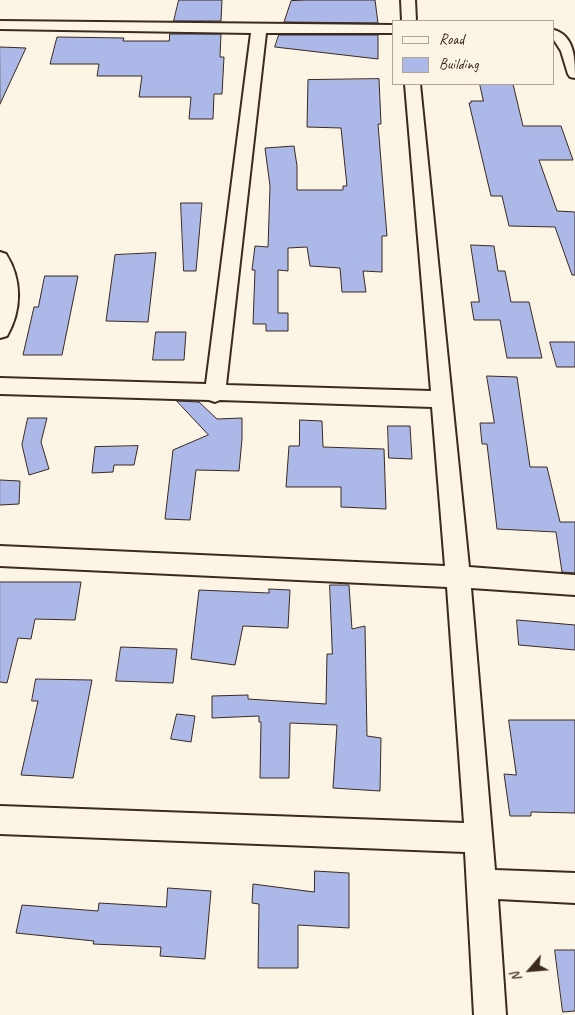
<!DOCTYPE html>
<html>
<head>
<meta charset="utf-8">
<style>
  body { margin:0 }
  #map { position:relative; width:575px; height:1015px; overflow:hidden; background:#fcf5e5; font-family:Caveat,sans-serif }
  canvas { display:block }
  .legend { position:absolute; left:392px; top:20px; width:162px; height:65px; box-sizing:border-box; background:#fcf5e5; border:1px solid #afa495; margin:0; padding:6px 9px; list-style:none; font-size:15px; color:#3b2a1e }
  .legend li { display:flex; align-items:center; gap:10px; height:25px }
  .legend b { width:25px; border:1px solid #afa495 }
  .north { position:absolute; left:505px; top:945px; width:50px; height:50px; -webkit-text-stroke:4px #fcf5e5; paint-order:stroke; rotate:243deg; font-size:14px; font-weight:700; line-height:20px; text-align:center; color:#3b2a1e }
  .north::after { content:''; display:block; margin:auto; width:18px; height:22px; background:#3b2a1e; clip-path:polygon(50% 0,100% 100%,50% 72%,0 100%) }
</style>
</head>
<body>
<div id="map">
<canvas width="575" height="1015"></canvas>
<ul class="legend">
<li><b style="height:6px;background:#fcf5e5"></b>Road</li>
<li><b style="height:14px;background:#abb8e8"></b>Building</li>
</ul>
<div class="north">N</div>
</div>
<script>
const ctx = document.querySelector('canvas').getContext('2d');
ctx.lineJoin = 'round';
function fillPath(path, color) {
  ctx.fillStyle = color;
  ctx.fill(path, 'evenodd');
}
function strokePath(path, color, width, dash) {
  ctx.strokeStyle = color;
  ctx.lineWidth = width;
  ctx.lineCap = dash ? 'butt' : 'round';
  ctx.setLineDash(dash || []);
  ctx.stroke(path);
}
const building = new Path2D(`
  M179,0H222L221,21H174Z
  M306,0H375L378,23L284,22L291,1Z
  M170,34H221L220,57H224L222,94H214L213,119H189L191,97H139L142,76H97L99,64H50L57,37L124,38L123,41H169Z
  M279,35H378V59L275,47Z
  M0,47L26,48L0,104Z
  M379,79L381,124H378L387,236H382V272L363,271L366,292H342L340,268L310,266L307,247L288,248V271L278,270V313H288V331H266V324H253L255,270H252L255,246L268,247L270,186L265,148L294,146L297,166V190H343V186H347L341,128L307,127L308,80Z
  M480,84H513L523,126H561L573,160H539L557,211L575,212V275H572L555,227L509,226L502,196H491L469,103H471V101H483Z
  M181,203H202L196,271H184Z
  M471,245L494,246L498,271H505L511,302H529L542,358H507L500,320H474L471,302H479Z
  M156,253L148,322L106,321L115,255Z
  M45,276H78L62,355H23L34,307H38Z
  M156,332H186L184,360H153Z
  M550,342H575V367H557Z
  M487,376L517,377L530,467H547L560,522H575V573L562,572L556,532L497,529L487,444H482L480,423H494Z
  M177,401L199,402L217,419L242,418V439L239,471L196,470L190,520L165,519L173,450L208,435Z
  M28,418H47L41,442L49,469L29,475L22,445Z
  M300,420L322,421L323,447L384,449L386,509L341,507V487H286L289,446H299Z
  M388,426H410L412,459L389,458Z
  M138,446L134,465H114L113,472L92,473L95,447Z
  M0,480L20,481L19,504L0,505Z
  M0,582H81L75,620L35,619L31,639L18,638L7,683L0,682Z
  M330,585H349L352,629L365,626L367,736L381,738L380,791L333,788L337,725L290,723L289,778H260L261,722H259V716L212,718V696L248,695V699L326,704L327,654H332Z
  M269,589L290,590L288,628L243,626L235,665L191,659L199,590L269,593Z
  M517,620L575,625V650L519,645Z
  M121,647L177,649L173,683L116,681Z
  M36,679L92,680L73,778L21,775L38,701H32Z
  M177,714L195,716L191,742L171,739Z
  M509,720H575V813L531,812V816H510L504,774L516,775Z
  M315,871L349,873V928L298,925V968H258L259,904L252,903L253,884L314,892Z
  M168,888L211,891L205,959L160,956L161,947L93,944L94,941L16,933L22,905L98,911L99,903L166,907Z
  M555,950H575V1011L563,1012Z`);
const street = new Path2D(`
  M401,0H415L416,21H402Z
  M0,21L394,25V33H266L226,385L431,391L405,84H420L469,567L575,575V595L471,588L495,870L575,873V903L498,899L506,1015H474L465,852L0,834V806L464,823L447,587L0,566V546L445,566L432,407L220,400L215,402L209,400L0,394V378L206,384L251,33L0,29Z
  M554,30C575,36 575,60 575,78L570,77L568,74L561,51L554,40Z
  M0,252L6,254C22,279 22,310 7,336L0,338Z`);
fillPath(building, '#abb8e8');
strokePath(building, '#3b2a1e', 1);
strokePath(street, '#3b2a1e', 4);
fillPath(street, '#fcf5e5');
</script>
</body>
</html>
